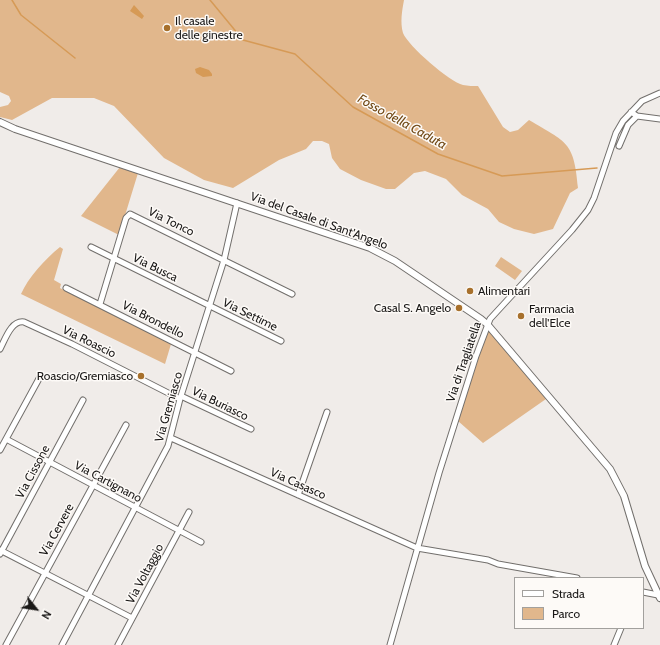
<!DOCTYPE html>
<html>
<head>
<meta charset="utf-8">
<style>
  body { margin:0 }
  #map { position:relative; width:660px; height:645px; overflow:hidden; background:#f0ece9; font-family:Cabin,sans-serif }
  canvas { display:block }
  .legend { position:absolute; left:514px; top:577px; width:130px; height:52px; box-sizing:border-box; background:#fdfaf7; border:1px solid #a2a09d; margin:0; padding:5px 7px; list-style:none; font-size:12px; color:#1a1817 }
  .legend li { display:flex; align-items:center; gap:8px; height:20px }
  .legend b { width:20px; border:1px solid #a2a09d }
  .north { position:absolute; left:16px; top:589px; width:40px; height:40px; -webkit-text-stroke:3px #fdfaf7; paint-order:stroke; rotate:120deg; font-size:11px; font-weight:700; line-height:16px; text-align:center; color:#1a1817 }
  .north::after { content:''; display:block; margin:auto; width:14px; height:18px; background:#1a1817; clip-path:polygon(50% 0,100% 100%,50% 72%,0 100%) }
</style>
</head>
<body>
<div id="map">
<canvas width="660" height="645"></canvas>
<ul class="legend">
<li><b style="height:5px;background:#fff"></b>Strada</li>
<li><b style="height:11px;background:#e1b78c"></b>Parco</li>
</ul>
<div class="north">N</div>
</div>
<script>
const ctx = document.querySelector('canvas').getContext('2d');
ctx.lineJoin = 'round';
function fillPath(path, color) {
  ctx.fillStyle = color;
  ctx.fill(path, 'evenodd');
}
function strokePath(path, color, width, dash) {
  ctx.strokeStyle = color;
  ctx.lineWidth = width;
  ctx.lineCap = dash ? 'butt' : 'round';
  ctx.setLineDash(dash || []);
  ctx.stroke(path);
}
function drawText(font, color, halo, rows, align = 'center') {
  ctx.font = font + ' Cabin,sans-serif';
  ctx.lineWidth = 3;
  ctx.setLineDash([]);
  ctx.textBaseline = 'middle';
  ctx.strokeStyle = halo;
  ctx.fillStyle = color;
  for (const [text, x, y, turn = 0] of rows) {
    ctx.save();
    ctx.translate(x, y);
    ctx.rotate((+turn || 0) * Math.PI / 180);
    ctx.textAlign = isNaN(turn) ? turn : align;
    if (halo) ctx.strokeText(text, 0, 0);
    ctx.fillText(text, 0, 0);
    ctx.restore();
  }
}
const green = new Path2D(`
  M0,0H404C402,11 400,22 403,33C408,46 450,82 463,85C468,86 473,86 478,86L503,127L510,132L518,130L529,120C567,143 574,141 578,188L570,193L553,229L534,234L514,229L499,222L488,209L462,195L446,179L425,171L414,173L395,189H386L361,180L340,169L332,158L329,144L322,141H313L306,149L279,160L233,188L204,180L164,158L114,106L94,98H52L12,120L0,117V107L8,105L11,101L9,96L0,92Z
  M120,167L138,173L119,235L81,216Z
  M60,247L63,249L54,280L61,284L60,288L171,344L165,364L21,294C28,278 45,259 60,247Z
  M501,257L522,271L515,280L495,266Z
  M487,332H491L517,362L546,399L483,443L458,421Z`);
const water = new Path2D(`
  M134,5L144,16L142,19L130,11Z
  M200,67L209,70L212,74V76L203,77L196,73L195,69Z`);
const stream = new Path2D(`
  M12,0L21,15L75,58
  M210,0L243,40L295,54L353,107L438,154L502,176L597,168`);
const minor = new Path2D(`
  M631,112L637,116L660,119
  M619,146L628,125L637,116
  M91,247L281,341
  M66,288L231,371
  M100,304L126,218L130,214L292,294
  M0,349C5,340 11,320 24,322L72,344L180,399
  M181,396L251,429
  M171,438L417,548L488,560L498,564L577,578
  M6,439L201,542
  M0,450L41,375
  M298,495L327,412
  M0,550L132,618
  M0,554L83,400
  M643,592L658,595
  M6,645L126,425
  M62,645L168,446L180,399L224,260L237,203
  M118,645L189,512
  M390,645L439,473L476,356L490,319L572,230L588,210L594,198L616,133L623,121L642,101L660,93
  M614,645L621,628`);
const major = new Path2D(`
  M0,122L15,129L370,248L395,261L481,319L487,324L610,469L624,496L645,566L660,598`);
const markers = [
  [167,28,4,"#a7702c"],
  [470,291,4,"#a7702c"],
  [459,308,4,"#a7702c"],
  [521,316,4,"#a7702c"],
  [141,376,4,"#a7702c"]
];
const poiNames = [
  ["Il casale",175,21],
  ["delle ginestre",175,35],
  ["Alimentari",478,291],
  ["Casal S. Angelo",451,308,"right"],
  ["Farmacia",529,309],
  ["dell'Elce",529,323],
  ["Roascio/Gremiasco",133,376,"right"]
];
const streetNames = [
  ["Via del Casale di Sant'Angelo",319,221,20],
  ["Via Tonco",171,222,26],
  ["Via Busca",155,268,26],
  ["Via Settime",250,315,26],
  ["Via Brondello",153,320,27],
  ["Via Roascio",89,342,26],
  ["Via di Tragliatella",464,362,-71],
  ["Via Buriasco",220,404,26],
  ["Via Gremiasco",169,407,-74],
  ["Via Cissone",33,472,-62],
  ["Via Cartignano",108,482,28],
  ["Via Casasco",298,484,24],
  ["Via Cervere",57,530,-61],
  ["Via Voltaggio",145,574,-62]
];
const waterNames = [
  ["Fosso della Caduta",402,122,29]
];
fillPath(green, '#e1b78c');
fillPath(water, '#d69a56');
strokePath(stream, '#d69a56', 1.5);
strokePath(minor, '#726f6c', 7);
strokePath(major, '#726f6c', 8);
strokePath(minor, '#fff', 5);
strokePath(major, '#fff', 6);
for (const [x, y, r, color] of markers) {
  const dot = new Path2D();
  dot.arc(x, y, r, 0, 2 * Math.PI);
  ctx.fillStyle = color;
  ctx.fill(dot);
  strokePath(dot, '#fdfaf7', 1.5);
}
drawText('12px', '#1a1817', '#fdfaf7', poiNames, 'left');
drawText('12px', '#1a1817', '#fdfaf7', streetNames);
drawText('italic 13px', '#704814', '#fdfaf7', waterNames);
</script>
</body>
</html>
